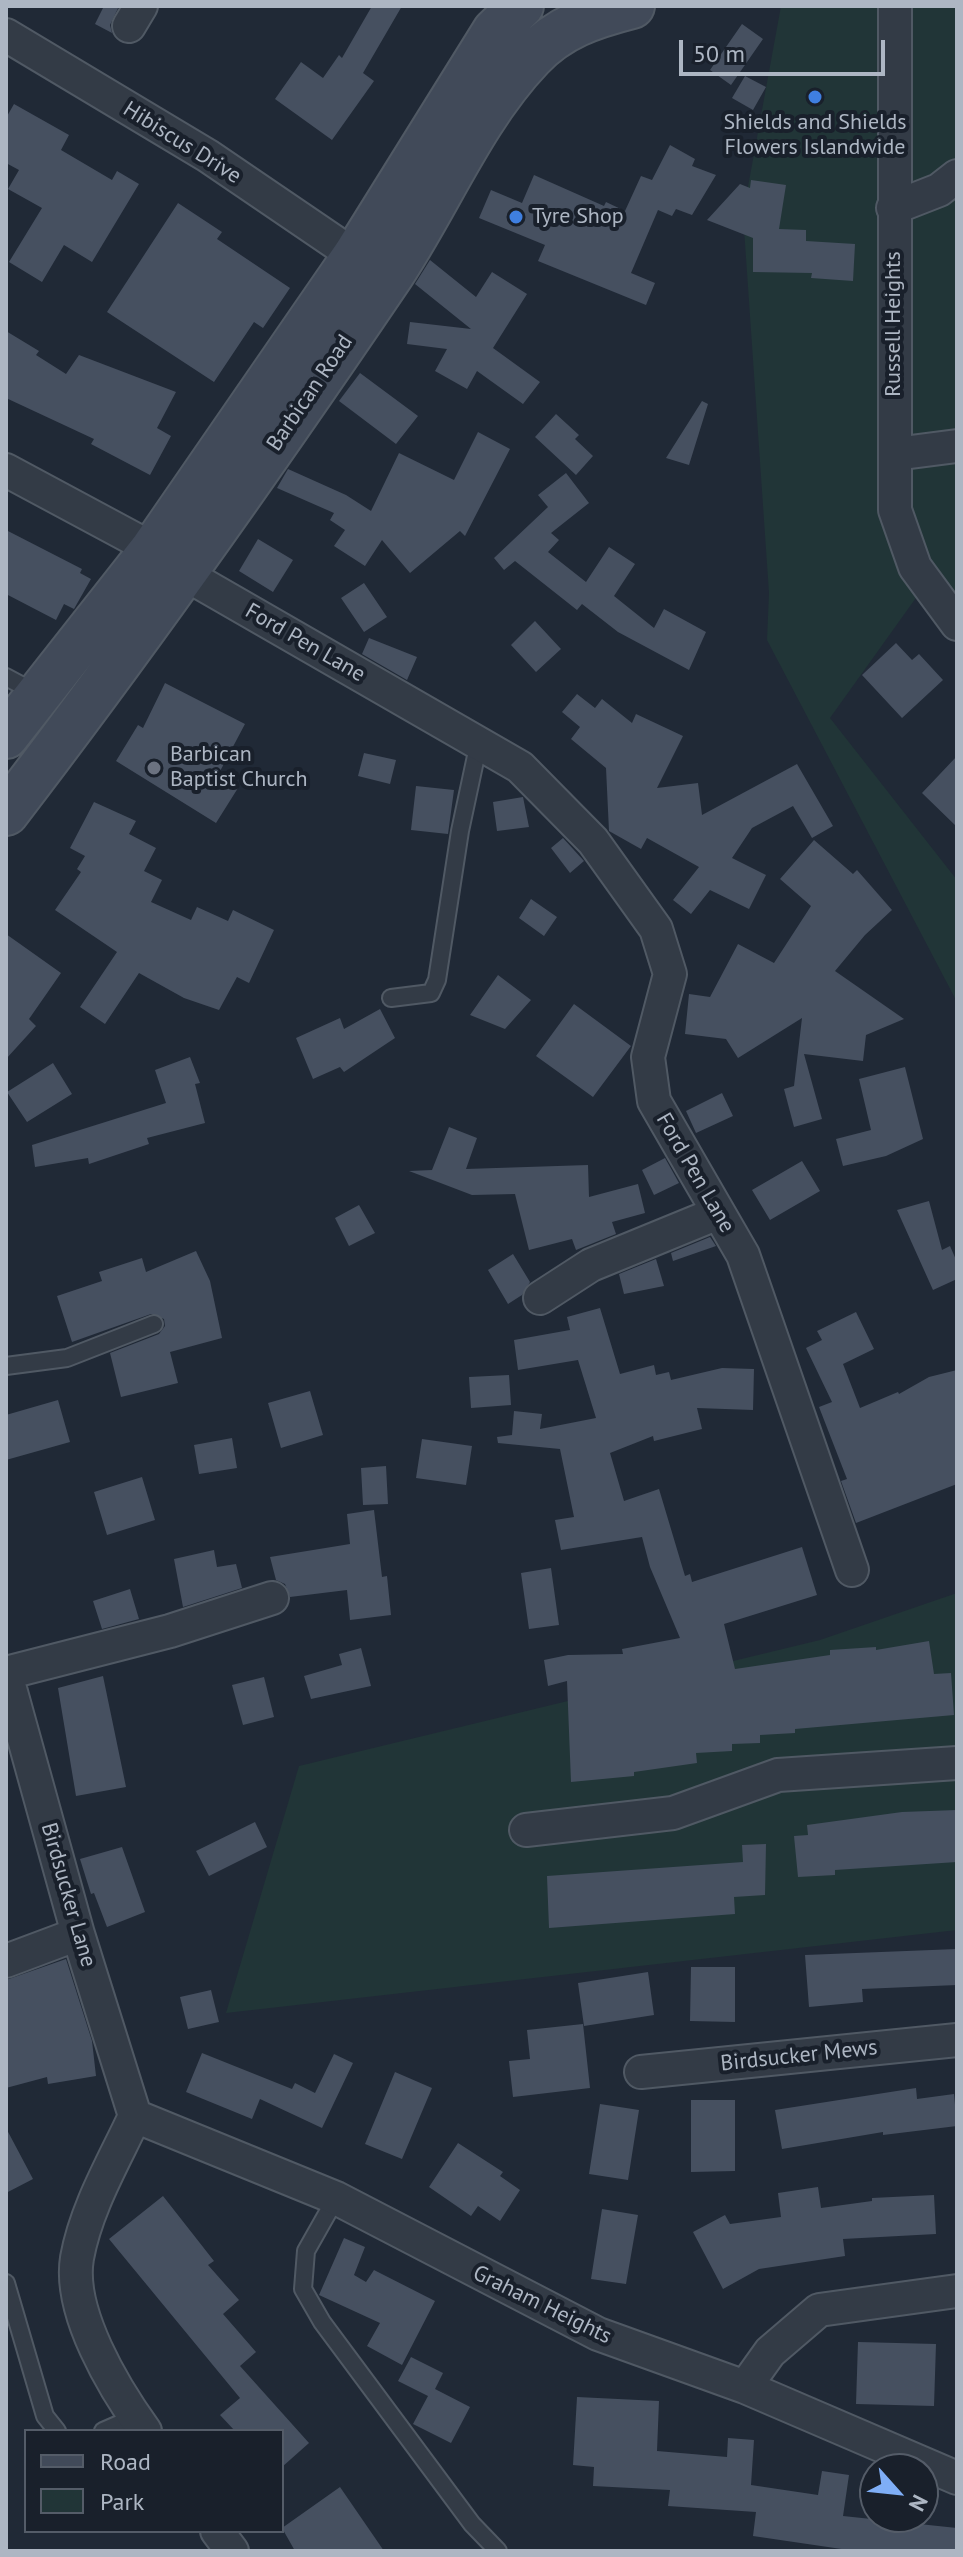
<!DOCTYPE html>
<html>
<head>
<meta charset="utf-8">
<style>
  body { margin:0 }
  #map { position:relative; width:963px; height:2557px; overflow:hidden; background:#202936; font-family:"PT Sans",sans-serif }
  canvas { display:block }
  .frame { position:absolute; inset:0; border:8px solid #adb6c3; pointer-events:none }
  .legend { position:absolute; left:24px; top:2429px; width:260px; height:104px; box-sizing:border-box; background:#19202b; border:2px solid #545c68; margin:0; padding:10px 14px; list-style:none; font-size:24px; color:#adb6c3 }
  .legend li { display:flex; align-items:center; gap:16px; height:40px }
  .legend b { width:40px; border:2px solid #545c68 }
  .north { position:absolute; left:859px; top:2453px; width:80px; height:80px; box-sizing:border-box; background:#19202b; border:2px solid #545c68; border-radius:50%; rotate:117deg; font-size:22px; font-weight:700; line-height:32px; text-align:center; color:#adb6c3 }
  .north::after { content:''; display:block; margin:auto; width:28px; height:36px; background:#7faef6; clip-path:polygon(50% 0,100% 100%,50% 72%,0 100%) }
  .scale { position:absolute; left:679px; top:40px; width:206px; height:36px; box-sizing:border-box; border:4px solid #adb6c3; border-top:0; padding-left:10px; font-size:24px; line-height:28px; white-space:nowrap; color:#adb6c3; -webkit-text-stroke:6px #19202b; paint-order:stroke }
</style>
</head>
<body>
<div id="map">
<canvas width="963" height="2557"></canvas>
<div class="frame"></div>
<ul class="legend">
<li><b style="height:10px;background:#414a59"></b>Road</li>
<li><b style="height:22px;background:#213537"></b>Park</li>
</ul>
<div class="north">N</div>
<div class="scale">50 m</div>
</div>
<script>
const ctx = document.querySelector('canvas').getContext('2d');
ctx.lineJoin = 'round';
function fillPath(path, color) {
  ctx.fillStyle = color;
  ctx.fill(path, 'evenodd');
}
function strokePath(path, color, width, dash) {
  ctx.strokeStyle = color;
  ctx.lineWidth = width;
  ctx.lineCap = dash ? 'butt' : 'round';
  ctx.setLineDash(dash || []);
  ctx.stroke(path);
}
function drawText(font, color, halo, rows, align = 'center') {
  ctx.font = font + ' "PT Sans",sans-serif';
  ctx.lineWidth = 8;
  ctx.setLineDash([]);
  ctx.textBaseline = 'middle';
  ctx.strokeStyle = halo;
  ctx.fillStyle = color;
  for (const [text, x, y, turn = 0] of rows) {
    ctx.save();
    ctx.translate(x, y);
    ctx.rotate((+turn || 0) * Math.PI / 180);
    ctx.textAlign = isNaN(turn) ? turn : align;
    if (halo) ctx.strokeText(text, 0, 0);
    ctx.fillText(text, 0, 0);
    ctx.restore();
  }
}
const green = new Path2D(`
  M781,6H957V614L923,588L830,718L957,880V1002L767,640L769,593L743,214Z
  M957,1593V1930L226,2013L299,1766L820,1640Z`);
const building = new Path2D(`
  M104,6H119L110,25L112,33L95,24Z
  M372,6H402L363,73L374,81L332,140L275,99L301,62L323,78L339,55L342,58Z
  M742,24L763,39L731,85L710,70Z
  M745,76L766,87L753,110L732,98Z
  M14,104L69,135L61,150L112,180L117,171L139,184L92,262L64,245L42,282L9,262L42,208L8,189L19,170L6,163V118Z
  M670,145L695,159L692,166L716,175L692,215L676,209L672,216L658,210L631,273L655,283L646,305L538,261L545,245L479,218L491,190L522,203L534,175L604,206L606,202L625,211L641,176L652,180Z
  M751,180L786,185L779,229L806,230V241L855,244L853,281L811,278L812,273L753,272V238L707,220L740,184L750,188Z
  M178,203L222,232L217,239L290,288L263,328L254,322L214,382L107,312Z
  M430,260L476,297L492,272L527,294L493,348L540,382L523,404L477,371L467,389L435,371L447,349L407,344L410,322L471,329L415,284Z
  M6,331L39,351L36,355L66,374L79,355L176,392L157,428L171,436L150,475L91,444L94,439L6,398Z
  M360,373L418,416L396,444L339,401Z
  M702,401L708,404L689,465L666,458Z
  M556,414L579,435L575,439L593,456L576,475L535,437Z
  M478,432L510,449L465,536L460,531L410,573L382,540L365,566L334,546L345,530L330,520L334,513L277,488L288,469L346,495L371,511L399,453L454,480Z
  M566,473L589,503L551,533L559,540L548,552L586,582L609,547L635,564L614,596L654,628L664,609L706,632L689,670L618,632L582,604L577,610L515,561L504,570L494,558L548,507L538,495Z
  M6,530L82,569L80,573L91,579L74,609L64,604L56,620L6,594Z
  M258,539L293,560L273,592L239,571Z
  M364,583L387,617L364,632L341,598Z
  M535,621L561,649L536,672L511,645Z
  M369,638L417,657L407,680L362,654Z
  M896,643L912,660L919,654L943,680L902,718L862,675Z
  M165,683L245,724L218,775L238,788L216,823L116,761L138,725L143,728Z
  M577,694L595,708L602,699L632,723L636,714L683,736L657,788L698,783L702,815L797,764L833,826L812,838L793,806L752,828L732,858L766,875L749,909L710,890L691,914L673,900L699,867L647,838L641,849L609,831L606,768L571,739L580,727L562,712Z
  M364,753L396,760L390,784L358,776Z
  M957,756V827L922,793Z
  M416,786L454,790L448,834L411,830Z
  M523,797L529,827L497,831L493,802Z
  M94,802L136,821L129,834L156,848L144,871L162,880L151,902L191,920L197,907L228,921L233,910L274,930L249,983L237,977L219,1010L184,998L139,973L105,1024L80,1007L117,952L55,910L81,872L77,869L85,856L70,848Z
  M563,838L584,861L570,873L551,848Z
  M814,840L853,874L857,870L892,910L865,935L835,971L904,1019L866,1035L863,1061L804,1054L822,1119L794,1127L784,1089L794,1086L802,1018L738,1058L726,1039L685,1034L689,994L710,997L738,944L774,963L811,906L780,879Z
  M531,899L557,917L544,936L519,918Z
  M6,934L61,973L29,1019L36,1026L6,1059Z
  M498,975L531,1000L505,1029L470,1015Z
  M574,1004L631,1046L593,1097L536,1056Z
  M380,1009L395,1038L344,1072L340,1067L313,1079L296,1038L340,1018L344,1029Z
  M190,1057L200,1083L195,1084L205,1123L147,1138L149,1144L89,1164L88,1158L35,1167L32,1145L166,1103L155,1070Z
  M53,1063L72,1094L27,1122L7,1092Z
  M905,1067L923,1139L886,1156L843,1166L836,1139L871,1130L859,1079Z
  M722,1093L733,1116L696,1133L686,1111Z
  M449,1127L477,1138L466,1169L588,1165L589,1197L638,1184L645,1213L612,1222L616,1234L576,1250L572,1239L529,1250L515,1194L472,1195L409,1171L432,1170Z
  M665,1158L679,1183L654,1195L642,1170Z
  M802,1161L820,1191L770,1220L752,1190Z
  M929,1201L942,1250L950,1246L957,1262V1279L933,1290L897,1210Z
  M359,1205L375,1233L349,1246L335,1218Z
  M710,1237L716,1246L673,1261L671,1253Z
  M196,1251L210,1281L222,1338L170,1352L178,1383L121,1397L110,1353L159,1334L165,1326L164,1319L151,1314L72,1342L57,1296L102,1281L99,1272L142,1258L146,1272Z
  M513,1254L530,1282L522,1295L508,1304L488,1270Z
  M656,1259L664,1286L624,1294L619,1274Z
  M600,1308L620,1374L654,1365L656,1375L669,1372L671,1380L722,1368L754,1369L753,1410L697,1408L702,1429L654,1441L653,1436L610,1453L624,1501L659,1489L685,1576L690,1574L692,1582L802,1547L817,1595L724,1624L735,1669L830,1655V1650L876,1647V1650L929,1641L934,1674L951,1673L954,1715L795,1729V1733L760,1735V1743L732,1744V1751L696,1753L697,1763L634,1772V1776L571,1782L567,1681L548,1686L544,1660L568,1655L623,1654L622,1649L680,1638L650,1567L642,1537L561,1550L555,1520L574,1517L560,1449L498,1443L497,1437L512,1435L514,1411L542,1414L540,1429L596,1418L578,1360L518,1370L514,1340L570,1330L567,1317Z
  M856,1312L874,1349L843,1364L860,1408L898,1392L899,1394L929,1377L957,1370V1484L856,1523L841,1481L847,1479L819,1407L832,1402L806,1348L822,1340L817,1331Z
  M509,1375L511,1405L471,1408L469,1377Z
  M310,1391L323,1435L281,1448L268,1403Z
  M58,1400L70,1442L6,1460V1415Z
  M232,1438L237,1468L199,1474L194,1445Z
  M422,1439L472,1446L466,1485L416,1478Z
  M386,1466L388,1504L363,1505L361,1468Z
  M142,1477L155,1520L107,1535L94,1492Z
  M374,1510L382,1577L387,1576L391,1615L350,1620L347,1590L290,1597L285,1584L276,1580L270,1557L350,1544L347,1514Z
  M214,1550L217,1567L236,1564L242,1588L183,1607L174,1559Z
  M551,1568L559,1625L529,1629L521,1573Z
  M130,1589L139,1619L102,1629L93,1601Z
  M361,1648L371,1686L311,1699L304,1676L342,1665L339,1654Z
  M103,1676L126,1787L76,1796L58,1688Z
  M264,1677L274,1717L243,1725L232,1685Z
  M957,1810V1862L835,1870V1875L798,1877L794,1836L808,1835L807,1825L902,1812Z
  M255,1822L267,1847L209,1876L196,1851Z
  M766,1844L765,1895L734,1897L735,1914L549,1928L547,1876L743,1862L742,1845Z
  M122,1847L145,1912L107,1927L94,1893L91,1894L80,1859Z
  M957,1949V1985L862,1989L863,2002L809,2007L805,1955Z
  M66,1959L92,2041L96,2076L48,2084L47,2077L6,2088V1980Z
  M691,1967H735V2022L690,2021Z
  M648,1972L654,2015L584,2026L578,1983Z
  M211,1990L219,2022L188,2029L180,1997Z
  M583,2024L590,2088L513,2097L509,2061L530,2059L527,2030Z
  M202,2053L292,2089L295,2083L315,2093L334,2054L353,2063L322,2128L260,2099L252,2119L186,2092Z
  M395,2072L432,2088L402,2159L365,2144Z
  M916,2088L917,2099L954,2094L957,2126L883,2135V2132L782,2149L775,2110Z
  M691,2100H735V2171L691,2172Z
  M600,2104L639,2110L628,2180L589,2174Z
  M6,2128L33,2179L6,2193Z
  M458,2143L503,2172L500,2176L520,2190L500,2221L478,2206L471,2216L429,2187Z
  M818,2187L821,2208L872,2201V2198L934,2195L936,2234L843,2239L845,2256L759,2269L723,2289L693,2232L725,2215L730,2224L781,2217L778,2193Z
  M163,2196L214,2261L208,2265L239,2300L223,2314L256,2352L240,2366L309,2443L282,2467V2431H235L220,2415L240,2398L109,2239Z
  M602,2209L638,2215L626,2284L591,2279Z
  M344,2238L365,2247L354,2275L366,2282L374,2270L435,2301L402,2365L367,2346L380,2323L319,2295Z
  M858,2342L936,2344L934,2406L856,2404Z
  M411,2357L443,2373L435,2389L470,2407L451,2443L413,2424L428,2396L398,2381Z
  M577,2397L659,2401L657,2451L727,2457L728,2438L754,2440L751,2485L818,2495L822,2471L849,2475L843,2516L957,2528V2551H855L753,2536L756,2512L668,2506L670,2490L593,2486L594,2467L573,2465Z
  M340,2487L384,2551H295L282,2528Z`);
const service = new Path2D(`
  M6,677L36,693
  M391,998L431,993L437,980L460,831L479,742
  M6,1366L67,1358L154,1324
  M336,2198L306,2251L303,2289L322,2322L472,2524L498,2551
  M6,2283L45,2416L57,2431
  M103,2431L135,2417`);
const minor = new Path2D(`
  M895,6V510L915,567L957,624
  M129,26L141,6
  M6,35L208,156L355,256
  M893,208L939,190L957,176
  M895,454L957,446
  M6,470L153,549
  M183,573L520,767L593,841L656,929L670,974L648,1057L654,1101L743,1255L852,1570
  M540,1298L591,1265L718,1213
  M6,1673L170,1631L272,1598
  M6,1674L78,1934L135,2116
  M526,1830L673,1813L778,1775L957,1763
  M6,1961L78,1934
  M641,2072L957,2040
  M135,2116L336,2198L598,2334L745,2387L957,2478
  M135,2116C114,2161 86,2208 77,2258C68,2312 114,2388 145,2431
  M745,2387L770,2352L819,2310L957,2291
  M217,2531L232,2551`);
const secondary = new Path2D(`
  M6,736L153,549L355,256L495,31L521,6
  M6,813C139,640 265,461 387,281C437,208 470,121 531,57C559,27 593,16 632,6`);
const markers = [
  [815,97,8,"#3f7fe0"],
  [516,217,8,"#3f7fe0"],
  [154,768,8,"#6b7280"]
];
const poiNames = [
  ["Shields and Shields",815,123,"center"],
  ["Flowers Islandwide",815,148,"center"],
  ["Tyre Shop",532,217],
  ["Barbican",170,755],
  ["Baptist Church",170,780]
];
const streetNames = [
  ["Hibiscus Drive",182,143,32],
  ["Russell Heights",894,324,-90],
  ["Barbican Road",310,393,-56],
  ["Ford Pen Lane",305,643,30],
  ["Ford Pen Lane",695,1173,60],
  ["Birdsucker Lane",68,1895,74],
  ["Birdsucker Mews",799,2056,-6],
  ["Graham Heights",542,2305,26]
];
fillPath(green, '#213537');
fillPath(building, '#465060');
strokePath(service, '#505964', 20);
strokePath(minor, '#505964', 36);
strokePath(secondary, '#505964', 48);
strokePath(service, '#333b46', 16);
strokePath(minor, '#333b46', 32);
strokePath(secondary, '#414a59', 44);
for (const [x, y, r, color] of markers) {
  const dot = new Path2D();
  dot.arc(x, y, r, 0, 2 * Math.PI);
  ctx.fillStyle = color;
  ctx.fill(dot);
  strokePath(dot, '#19202b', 3);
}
drawText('22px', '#adb6c3', '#19202b', poiNames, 'left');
drawText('22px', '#adb6c3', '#19202b', streetNames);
</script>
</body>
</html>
